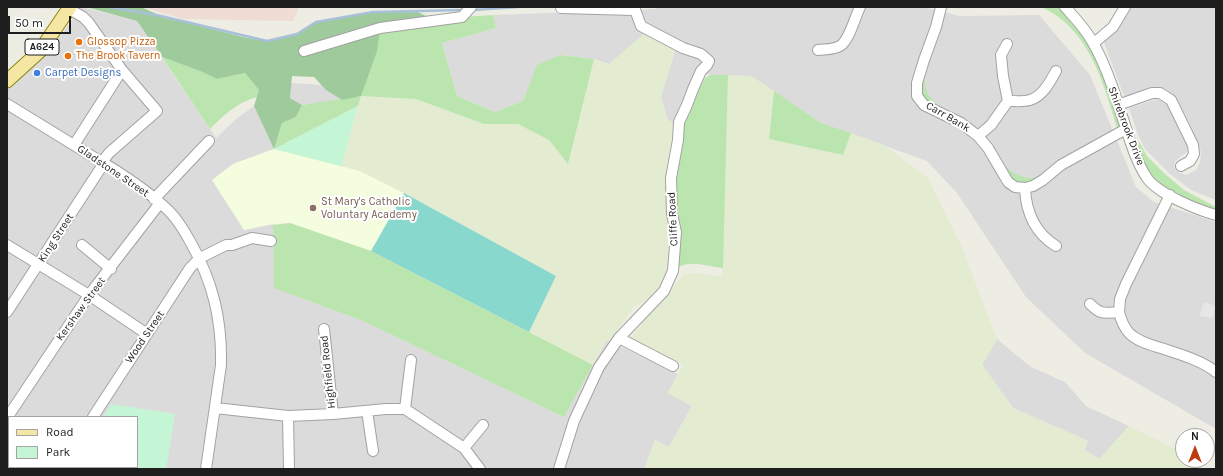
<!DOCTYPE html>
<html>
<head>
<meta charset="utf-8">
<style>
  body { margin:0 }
  #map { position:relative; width:1223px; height:476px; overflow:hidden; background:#eeede4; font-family:Karla,sans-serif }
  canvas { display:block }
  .frame { position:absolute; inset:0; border:8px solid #1e1e1e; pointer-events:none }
  .legend { position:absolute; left:8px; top:416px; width:130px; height:52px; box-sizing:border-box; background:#fff; border:1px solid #a5a5a5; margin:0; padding:5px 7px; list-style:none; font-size:12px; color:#1e1e1e }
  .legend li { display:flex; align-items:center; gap:8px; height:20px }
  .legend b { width:20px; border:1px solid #a5a5a5 }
  .north { position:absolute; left:1175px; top:428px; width:40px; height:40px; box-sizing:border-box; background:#fff; border:1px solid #a5a5a5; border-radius:50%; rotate:0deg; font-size:11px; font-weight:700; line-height:16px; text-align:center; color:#1e1e1e }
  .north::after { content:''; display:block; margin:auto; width:14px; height:18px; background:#bd3c0e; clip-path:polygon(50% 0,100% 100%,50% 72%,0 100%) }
  .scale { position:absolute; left:8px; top:16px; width:63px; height:18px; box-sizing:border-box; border:2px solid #1e1e1e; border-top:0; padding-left:5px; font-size:12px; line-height:14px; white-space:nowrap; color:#1e1e1e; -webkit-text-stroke:3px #fff; paint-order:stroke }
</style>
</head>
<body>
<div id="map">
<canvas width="1223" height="476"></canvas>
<div class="frame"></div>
<ul class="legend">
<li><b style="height:5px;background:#f5e7a3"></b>Road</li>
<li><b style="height:11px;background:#c4f5d5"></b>Park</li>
</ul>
<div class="north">N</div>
<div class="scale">50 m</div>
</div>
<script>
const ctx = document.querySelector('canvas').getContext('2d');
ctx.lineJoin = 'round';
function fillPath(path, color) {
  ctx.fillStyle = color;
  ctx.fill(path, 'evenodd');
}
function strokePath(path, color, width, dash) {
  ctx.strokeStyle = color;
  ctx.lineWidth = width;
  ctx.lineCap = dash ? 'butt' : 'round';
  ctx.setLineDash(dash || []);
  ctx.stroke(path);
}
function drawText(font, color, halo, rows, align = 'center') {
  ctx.font = font + ' Karla,sans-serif';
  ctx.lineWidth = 4;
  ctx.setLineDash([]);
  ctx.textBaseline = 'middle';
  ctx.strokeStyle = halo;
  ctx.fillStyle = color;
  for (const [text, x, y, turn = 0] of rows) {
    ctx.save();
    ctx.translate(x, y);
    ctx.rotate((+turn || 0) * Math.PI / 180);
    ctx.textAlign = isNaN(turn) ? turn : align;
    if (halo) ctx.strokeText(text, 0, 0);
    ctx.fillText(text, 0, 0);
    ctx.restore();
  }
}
const residential = new Path2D(`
  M82,7L137,21L216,138L236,119L254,106L274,149L233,164L244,230L273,224L275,288L363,321L564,417L607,340L678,374L668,393L692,406L669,447L655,440L645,467L649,469H7V89L52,47ZM9,417H137V467H9Z
  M658,7H923L959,16L1039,15L1090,75L1136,187L1154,202L1216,222V429L1085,353L1026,297L957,193L927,161L821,123L751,76L710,75L697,72L675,125L667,118L661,97L676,47L609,64L594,59L560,55L538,65L523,101L495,112L457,96L442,43L496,28L493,15L656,9Z
  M1132,7H1216V200L1191,190L1170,174L1145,149L1138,135L1129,108L1157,99L1168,105L1185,138L1188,151L1175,161L1174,166L1177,171L1186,175L1196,170L1200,162L1201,152L1190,124L1176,97L1166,89L1159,87H1151L1126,97L1124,96L1103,40L1121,25Z
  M291,83L322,85L326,90L342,100L302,105L290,98Z
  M997,339L1031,367L1065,382L1086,406L1129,426L1100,459L1084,450L1088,441L1013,408L982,365Z`);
const commercial = new Path2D(`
  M142,7H299L293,21L183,19Z`);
const education = new Path2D(`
  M274,149L360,171L404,193L371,251L290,223L273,224L244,230L212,180L233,164Z`);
const farmland = new Path2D(`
  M646,32L676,47L661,97L667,118L675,125L665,180L668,222V267L660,286L646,301L634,306L610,342L607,340L593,365L529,332L556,276L404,193L360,171L341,166L361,96L416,99L484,124H518L549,140L568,164L594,59L609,64Z
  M728,75L751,76L774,91L769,139L843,155L851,133L884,145L928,178L961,245L997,339L982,365L1013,408L1088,441L1084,450L1099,459L1129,426L1174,448L1183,455V460H1190L1202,469H649L645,467L655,440L669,447L692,406L668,393L683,365L629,339L684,274L698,273L722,277Z`);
const grass = new Path2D(`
  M1041,7H1065L1087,33L1126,129L1119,134C1104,86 1091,29 1041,7Z
  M493,15L496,28L442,43L457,96L495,112L523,101L537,65L560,55L594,59L568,164L549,140L518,124H484L416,99L361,96L358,106L274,149L282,123L296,117L302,105L361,96L380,28L432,19Z
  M162,57L200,71L217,79L245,73L259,90L257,97C237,102 224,115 210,129Z
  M919,74L925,81C924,96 936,102 946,111L917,96Z
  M710,75H728L723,268C707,267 691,259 677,268L681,234L676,212L675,190L683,124L705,78Z
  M774,91L821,123L851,133L843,155L769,139Z
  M1137,138L1147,156L1165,174L1184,190L1216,207V215L1148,179L1130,141Z
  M1003,165C1015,174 1026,182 1041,176L1043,180L1015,187Z
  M290,223L371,251L593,365L564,417L363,321L274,288L273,225Z`);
const forest = new Path2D(`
  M86,7H141L161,16L243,37L267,41L297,34L316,22L373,12H418L432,19L380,28L377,51L361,96L342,100L326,90L314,77L292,76L290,98L302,105L296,117L282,123L274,149L254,106L259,90L245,73L217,79L200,71L162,57L137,21Z`);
const park = new Path2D(`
  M358,106L341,166L274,149Z
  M111,404L175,414L166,469H70L71,467H137V417H103Z`);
const pitch = new Path2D(`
  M404,193L556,276L529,332L371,251Z`);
const parking = new Path2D(`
  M7,7H59L57,10L7,8Z
  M1204,302L1216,306L1212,318L1199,316Z`);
const stream = new Path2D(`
  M109,7L161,16L267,41L297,34L316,22L373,12L464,10
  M473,10L519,7`);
const minor = new Path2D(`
  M941,7L936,27L924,60L917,83V96L924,105L961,123L978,136L988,148L1008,182L1015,187L1025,188L1033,186L1043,180L1061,165L1126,129
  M1065,7C1075,18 1086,29 1093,43C1105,63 1115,93 1122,116C1129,137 1135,160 1147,178C1158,194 1198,210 1216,215
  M561,8L634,10
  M69,9L83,17L89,23L122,70L157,111L109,153L102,162
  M1094,43L1113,27L1125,7
  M1007,44L1001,55L1003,76L1008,101
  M818,50C825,49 833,50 840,46C849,41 855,17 860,7
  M304,51L380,28L462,17L471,7
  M7,104C36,122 66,140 95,158C121,173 147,190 169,211C178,220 185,232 191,243C213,282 222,320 221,365L206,469
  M1118,105L1152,93H1160L1171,100L1193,145L1194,154L1190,161L1181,166
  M978,136L991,125L1008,101C1015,101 1023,102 1030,100C1043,96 1050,82 1056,71
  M74,145L122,70
  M1025,188C1026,212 1035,233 1056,246
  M154,199L209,141
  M7,245L89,295L147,334
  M82,245L111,269
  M1090,304C1101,315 1104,313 1119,312C1121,320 1124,328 1130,334C1139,342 1151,345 1161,348C1179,354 1201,360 1216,372
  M7,312L104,163
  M1119,312L1120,299L1126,284L1170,195
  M324,329L333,414
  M619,338L673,366
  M215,408L288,416L333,414L386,409H405L464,448L480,469
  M405,409L411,360
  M367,411L373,451
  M288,416L289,469
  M93,417L190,268L200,258L226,245H232L252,238L271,241
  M7,418L89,295L160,203
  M464,448L483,425
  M60,469L61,467
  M559,469L574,421L599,367L619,338L664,291L673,271L676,232L672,214L671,178L678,140L679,122L687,105L693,89L701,71L707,65L709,61L701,54L683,48L641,26L634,7`);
const major = new Path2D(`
  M7,81L40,51L70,7`);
const markers = [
  [79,42,4,"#e8710a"],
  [68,56,4,"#e8710a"],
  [37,73,4,"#3f7fe0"],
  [313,208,4,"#8d6e63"]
];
const shields = [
  [42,47,34]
];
const shieldNames = [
  ["A624",42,47]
];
const foodNames = [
  ["Glossop Pizza",87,42],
  ["The Brook Tavern",76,56]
];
const shopNames = [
  ["Carpet Designs",45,73]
];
const streetNames = [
  ["Carr Bank",948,117,30],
  ["Shirebrook Drive",1126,126,69],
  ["Gladstone Street",113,171,34],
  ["Cliffe Road",673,219,-93],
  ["King Street",56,238,-57],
  ["Kershaw Street",81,309,-54],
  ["Wood Street",145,337,-56],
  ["Highfield Road",328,372,-96]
];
const educationNames = [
  ["St Mary's Catholic",321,202],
  ["Voluntary Academy",321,215]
];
fillPath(residential, '#dcdbdb');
fillPath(commercial, '#eedcd5');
fillPath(education, '#f5fddf');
fillPath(farmland, '#e3ecd1');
fillPath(grass, '#bae5ae');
fillPath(forest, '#9eca9c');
fillPath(park, '#c4f5d5');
fillPath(pitch, '#88d8ce');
fillPath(parking, '#e6e6e6');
strokePath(stream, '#a8c1d9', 2.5);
strokePath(minor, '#a2a2a2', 12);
strokePath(major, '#8d840b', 15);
strokePath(minor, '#fff', 10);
strokePath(major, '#f5e7a3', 13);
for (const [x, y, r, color] of markers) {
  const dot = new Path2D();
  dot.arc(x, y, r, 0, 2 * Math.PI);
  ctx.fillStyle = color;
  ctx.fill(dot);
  strokePath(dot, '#fff', 1.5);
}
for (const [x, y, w] of shields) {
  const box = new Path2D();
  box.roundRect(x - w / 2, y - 8, w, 16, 3);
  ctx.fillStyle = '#fff';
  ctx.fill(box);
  strokePath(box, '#1e1e1e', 1);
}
drawText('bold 10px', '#1e1e1e', null, shieldNames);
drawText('11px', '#c56008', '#fff', foodNames, 'left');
drawText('11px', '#366cbe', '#fff', shopNames, 'left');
drawText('11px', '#1e1e1e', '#fff', streetNames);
drawText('11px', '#785e54', '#fff', educationNames, 'left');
</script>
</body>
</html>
